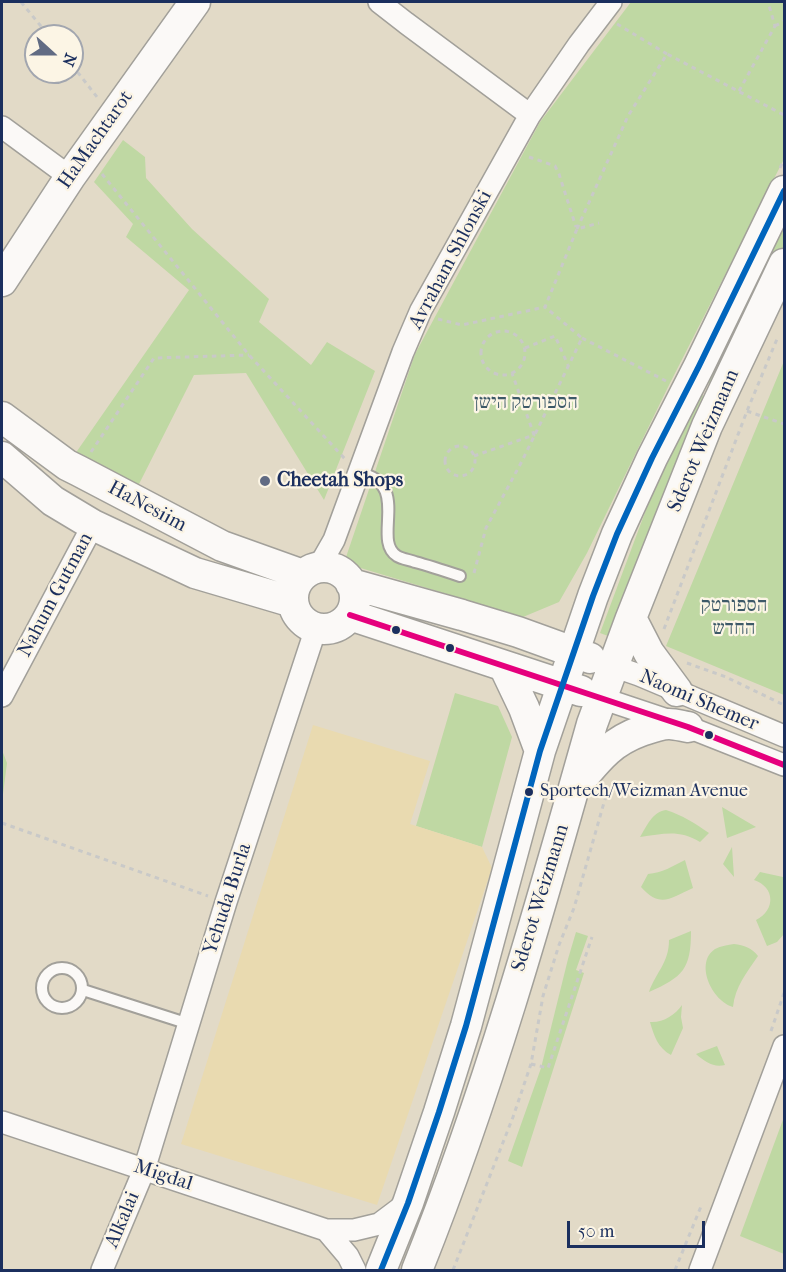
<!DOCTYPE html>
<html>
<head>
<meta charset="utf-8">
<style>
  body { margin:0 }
  #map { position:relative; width:786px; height:1272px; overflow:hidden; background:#e2dac7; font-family:"IM FELL French Canon",serif }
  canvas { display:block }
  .frame { position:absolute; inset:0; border:3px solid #1b2f5e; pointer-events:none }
  .north { position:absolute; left:24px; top:24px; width:60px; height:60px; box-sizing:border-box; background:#fcf5e5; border:2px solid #a2a6af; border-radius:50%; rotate:111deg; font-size:16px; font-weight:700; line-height:24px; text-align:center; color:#1b2f5e }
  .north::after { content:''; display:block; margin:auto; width:21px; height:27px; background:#616b83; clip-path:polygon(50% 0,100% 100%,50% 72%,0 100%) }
  .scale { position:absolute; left:567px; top:1221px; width:138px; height:27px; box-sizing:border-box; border:3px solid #1b2f5e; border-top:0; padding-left:8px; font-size:18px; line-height:21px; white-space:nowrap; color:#1b2f5e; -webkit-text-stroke:4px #fcf5e5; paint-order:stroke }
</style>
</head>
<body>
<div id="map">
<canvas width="786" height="1272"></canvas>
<div class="frame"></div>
<div class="north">N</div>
<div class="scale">50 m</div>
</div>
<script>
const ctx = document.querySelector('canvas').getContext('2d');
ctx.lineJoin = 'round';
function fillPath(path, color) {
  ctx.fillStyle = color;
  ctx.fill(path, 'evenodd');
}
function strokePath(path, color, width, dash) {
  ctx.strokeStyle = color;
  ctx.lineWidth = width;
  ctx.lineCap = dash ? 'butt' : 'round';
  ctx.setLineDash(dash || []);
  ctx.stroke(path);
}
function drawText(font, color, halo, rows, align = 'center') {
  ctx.font = font + ' "IM FELL French Canon","Frank Ruhl Libre",serif';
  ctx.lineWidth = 4.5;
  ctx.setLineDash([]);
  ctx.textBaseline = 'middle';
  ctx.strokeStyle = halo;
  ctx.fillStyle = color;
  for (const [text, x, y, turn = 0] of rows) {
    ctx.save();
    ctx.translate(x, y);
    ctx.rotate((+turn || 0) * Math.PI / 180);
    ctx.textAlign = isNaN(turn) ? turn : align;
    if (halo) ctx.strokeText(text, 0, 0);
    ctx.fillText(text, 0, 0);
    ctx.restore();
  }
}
const green = new Path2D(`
  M631,2H784V159L670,383L587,553L559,602L523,617L344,563L415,354L540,122Z
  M123,140L145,157L146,178L192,229L269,299L259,322L311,365L327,342L375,371L324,500L246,373L194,375L136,490L75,454L189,290L126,237L133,224L94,182Z
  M784,225V250L718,387L703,381Z
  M784,361V695L666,646Z
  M699,393L708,399L616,639L600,633L665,459Z
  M455,693L498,706L512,737L482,847L416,826Z
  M2,750L7,763L2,802Z
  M722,807L756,827L727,838Z
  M666,810C682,815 696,824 709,833L700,842C679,829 663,834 640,837C647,826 652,812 666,810Z
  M732,847L734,877L723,864Z
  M685,860L693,888C670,898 661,909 641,887L648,874C662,873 673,866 685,860Z
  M760,872L783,877L784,879V934L777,942L767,946L756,920C776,910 775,887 754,880Z
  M691,931C691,969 683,977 649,992C656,972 669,963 669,940Z
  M576,932L588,936L576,970L584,973L522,1167L508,1161L541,1068L568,959Z
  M734,944C744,945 752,948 758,956C747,972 735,987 733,1007C712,1001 694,963 715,949C721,946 728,945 734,944Z
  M682,1005L681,1017L683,1028L671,1055C658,1048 654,1036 650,1022C663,1023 675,1015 682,1005Z
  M717,1046L725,1065C714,1068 705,1062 696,1054Z
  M784,1117V1254L740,1236Z`);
const sand = new Path2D(`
  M313,725L430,761L410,824L482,847L492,868L377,1205L181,1144Z`);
const path = new Path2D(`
  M21,2L49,36
  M617,24L667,54
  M775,26L784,21
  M72,65L97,97
  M739,91L775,26L768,2
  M529,157L555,166L559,174L576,227
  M780,168L784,159
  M102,174L249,355L345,459
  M577,229L628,116L667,54L784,115
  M438,319L462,325L545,307
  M481 353a22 22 0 1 1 44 0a22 22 0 1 1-44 0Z
  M582,338L666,381
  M525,348L555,336L568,365
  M747,411L784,424
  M445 461a15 15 0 1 1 30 0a15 15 0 1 1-30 0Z
  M91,452L154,358L249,355
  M474,456L534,435L512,373
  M474,573L486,528L522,461L582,338L545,307L577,229L599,223
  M664,629L747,411L777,339
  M687,663L726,677L784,705
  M2,823L208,896
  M771,1031L784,993
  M531,1064L548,1068L592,937
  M453,1270L513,1117L531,1064L543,996L559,945L574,908L609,785
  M675,1270L702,1204`);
const lane = new Path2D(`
  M358,473C413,482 371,540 397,556C402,559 410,560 415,562C430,566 445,571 460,576
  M42 988a20 20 0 1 1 40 0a20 20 0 1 1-40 0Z
  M83,990L189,1024`);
const street = new Path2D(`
  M379,2L406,23L530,115
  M2,127L70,177
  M318,568L334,540L403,352L421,310L530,115L579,44L611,2
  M613,666L639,675L784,736
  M2,696L93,525
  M601,698L688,727L784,765
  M2,1122L326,1230H354L379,1224L407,1203
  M326,1230L348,1256L355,1270
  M102,1270L144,1170L226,902L316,628
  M700,1270L784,1046`);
const secondary = new Path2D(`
  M2,281L70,177L195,2
  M2,417L67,465L79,471L222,546L303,575
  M2,457L53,501L93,525L195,573L293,602
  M293 598a31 31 0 1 1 62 0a31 31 0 1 1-62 0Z
  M351,584L462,615L518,632L590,658
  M350,615L581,691
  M631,618L649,653L677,691
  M504,666L524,708L540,751
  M579,782C599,758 611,742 641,731C650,728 660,724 669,724C675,724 682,726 688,727
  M381,1270L408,1203L439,1112L466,1026L540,751L593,596L617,534L652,458L699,366L784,191
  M417,1270C488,1093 540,908 592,724L631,618L707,426L784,264`);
const bus1 = new Path2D(`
  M350,615L688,727L784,765`);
const bus2 = new Path2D(`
  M381,1270L408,1203L439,1112L466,1026L540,751L593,596L617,534L652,458L699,366L784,191`);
const markers = [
  [265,481,6,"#616b83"],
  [396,630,5,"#1b2f5e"],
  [450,648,5,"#1b2f5e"],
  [709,735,5,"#1b2f5e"],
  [529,792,5,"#1b2f5e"]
];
const busNames = [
  ["Sportech/Weizman Avenue",540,792]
];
const streetNames = [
  ["HaMachtarot",96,140,-55],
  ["Avraham Shlonski",451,260,-62],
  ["Sderot Weizmann",704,441,-67],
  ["HaNesiim",147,507,28],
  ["Nahum Gutman",56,595,-62],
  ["Naomi Shemer",699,701,23],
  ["Sderot Weizmann",541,898,-73],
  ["Yehuda Burla",228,899,-72],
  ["Migdal",163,1176,18],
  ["Alkalai",123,1220,-67]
];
const parkNames = [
  ["הספורטק הישן",526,403],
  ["הספורטק",734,606],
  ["החדש",734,629]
];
const poiNames = [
  ["Cheetah Shops",277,481]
];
fillPath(green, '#bfd8a3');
fillPath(sand, '#e9dab0');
strokePath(lane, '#a2a09a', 14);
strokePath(street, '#a2a09a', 24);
strokePath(secondary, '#a2a09a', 33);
strokePath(path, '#c9c9c8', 3, [4.5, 4.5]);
strokePath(lane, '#fbf9f7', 10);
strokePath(street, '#fbf9f7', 21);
strokePath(secondary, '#fbf9f7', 30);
strokePath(bus1, '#e5007d', 6);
strokePath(bus2, '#0065bd', 6);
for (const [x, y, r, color] of markers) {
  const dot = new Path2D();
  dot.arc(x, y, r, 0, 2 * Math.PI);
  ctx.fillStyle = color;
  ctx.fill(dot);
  strokePath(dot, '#fcf5e5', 2);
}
drawText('18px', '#1b2f5e', '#fcf5e5', busNames, 'left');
drawText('20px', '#1b2f5e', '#fcf5e5', streetNames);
drawText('20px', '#3d5968', '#fcf5e5', parkNames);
drawText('bold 20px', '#1b2f5e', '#fcf5e5', poiNames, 'left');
</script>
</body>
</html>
